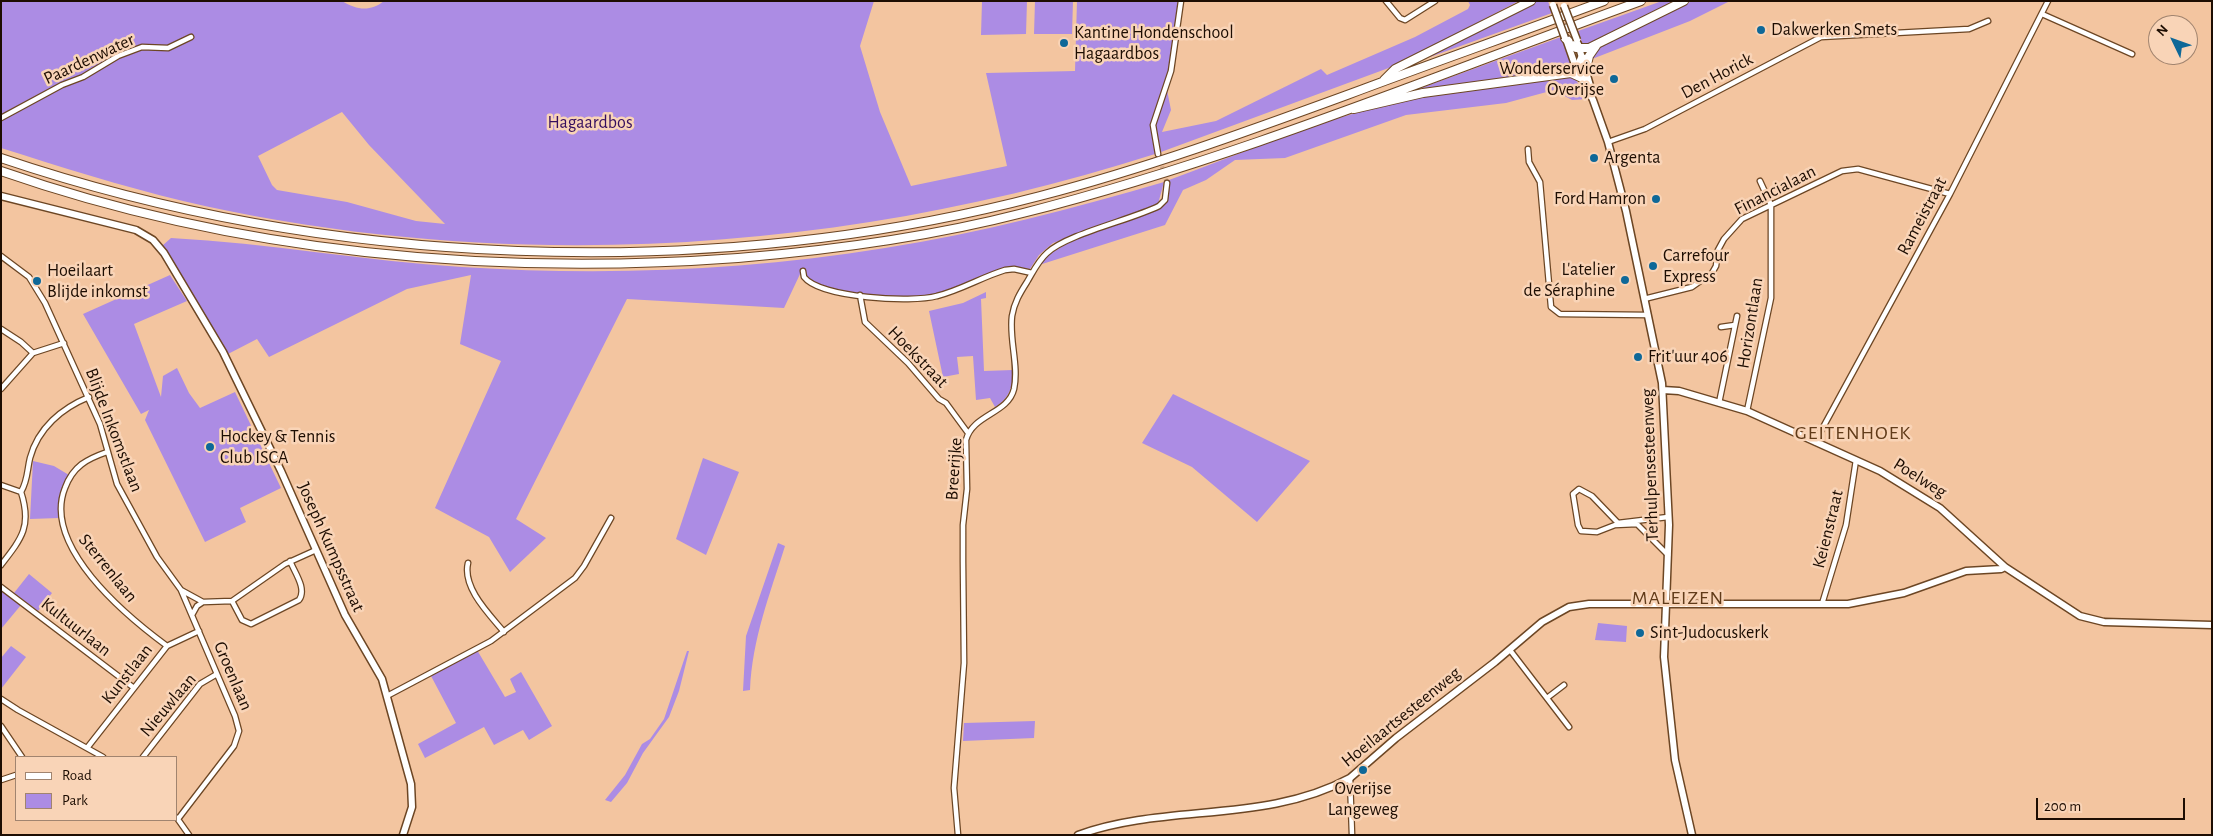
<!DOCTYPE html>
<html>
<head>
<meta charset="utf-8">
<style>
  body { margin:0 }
  #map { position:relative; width:2213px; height:836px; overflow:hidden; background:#f3c5a0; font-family:"Alegreya Sans",sans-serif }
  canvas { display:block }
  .frame { position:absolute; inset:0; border:2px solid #1d0d02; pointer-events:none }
  .legend { position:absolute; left:15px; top:756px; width:162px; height:65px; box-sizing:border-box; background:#f9d4b7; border:1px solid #a1846f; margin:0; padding:6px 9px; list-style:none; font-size:15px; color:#1d0d02 }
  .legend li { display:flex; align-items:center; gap:10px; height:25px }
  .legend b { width:25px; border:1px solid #a1846f }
  .north { position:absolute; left:2148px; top:15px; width:50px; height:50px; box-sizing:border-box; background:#f9d4b7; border:1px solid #a1846f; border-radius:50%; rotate:312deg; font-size:14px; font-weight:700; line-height:20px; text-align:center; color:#1d0d02 }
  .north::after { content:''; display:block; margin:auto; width:18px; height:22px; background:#0e6898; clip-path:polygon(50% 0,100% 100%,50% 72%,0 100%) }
  .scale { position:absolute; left:2036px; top:798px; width:149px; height:22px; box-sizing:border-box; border:2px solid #1d0d02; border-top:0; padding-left:6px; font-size:15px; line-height:18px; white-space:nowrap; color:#1d0d02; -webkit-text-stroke:4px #f9d4b7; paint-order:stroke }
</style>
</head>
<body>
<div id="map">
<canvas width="2213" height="836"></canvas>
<div class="frame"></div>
<ul class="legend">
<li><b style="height:6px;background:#fff"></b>Road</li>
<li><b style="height:14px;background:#ac8ce4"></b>Park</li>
</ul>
<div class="north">N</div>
<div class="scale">200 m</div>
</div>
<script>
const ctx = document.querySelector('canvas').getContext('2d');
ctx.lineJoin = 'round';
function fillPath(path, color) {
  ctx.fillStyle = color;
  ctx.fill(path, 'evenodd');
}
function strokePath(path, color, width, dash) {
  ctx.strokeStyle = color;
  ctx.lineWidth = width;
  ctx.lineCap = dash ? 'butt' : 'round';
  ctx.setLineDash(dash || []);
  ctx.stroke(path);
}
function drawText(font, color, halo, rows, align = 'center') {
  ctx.font = font + ' "Alegreya Sans",sans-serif';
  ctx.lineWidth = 5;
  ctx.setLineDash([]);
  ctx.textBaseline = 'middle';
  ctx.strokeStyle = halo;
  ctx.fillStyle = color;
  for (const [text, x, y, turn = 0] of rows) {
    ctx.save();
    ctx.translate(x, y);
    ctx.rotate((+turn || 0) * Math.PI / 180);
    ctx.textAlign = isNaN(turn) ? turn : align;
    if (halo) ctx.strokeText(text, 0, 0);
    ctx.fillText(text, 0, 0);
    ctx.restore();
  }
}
const green = new Path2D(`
  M1,1H342C357,10 370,12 384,1H874L860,46L880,112L911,186L1007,166L986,73L1075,71L1077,1H1179L1169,71L1151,127L1155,154C844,254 502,275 183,201C121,186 61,167 1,148ZM342,112L369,145L445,224L416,221L347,202L277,190L272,185L258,156Z
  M982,1H1027L1026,34L981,35Z
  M1035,1H1073L1072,34H1034Z
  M1468,1H1519L1394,66L1161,152C1149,130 1159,111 1167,90L1171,110L1162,132L1216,121L1321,69L1327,75L1415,37L1468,9L1470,5Z
  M1534,1H1548L1552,13L1430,57L1429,55Z
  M1662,1H1680L1586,46H1583L1578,31Z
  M1692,1H1730L1690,21L1592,59L1595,50Z
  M1561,37L1572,68L1566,71L1423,91L1421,88Z
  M1568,76L1574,77L1588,99L1572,100L1554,90L1506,103L1406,115L1285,158L1235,160L1206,180L1183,190L1165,225L1039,265C1055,241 1125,222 1153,211L1166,203L1169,180C1235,156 1302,127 1370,109C1434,91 1502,85 1568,76Z
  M1164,182L1158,204L1053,243L1039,255L1030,269C990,263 967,289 931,296C909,301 833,293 813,282C808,279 807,274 801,272L784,308L627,299L516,519L546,538L510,572L489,537L435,508L501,361L460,344L471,275L407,289L269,357L257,339L228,354L162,246L171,238C268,243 365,261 462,267C602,276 746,271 885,248C980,233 1072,209 1164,182Z
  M170,275L187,301L134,324L161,397L163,376L177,368L189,393L200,408L235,392L281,488L240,508L246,522L205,542L145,420L149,410L141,414L83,314Z
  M986,292V298L981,299L984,371L1013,370C1013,386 1010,398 995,407L990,398L976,400L973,356L957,357L959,374L943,377L929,311L963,303Z
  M1173,394L1310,461L1257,522L1192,467L1142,443Z
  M703,458L739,472L706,555L676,539Z
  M33,461L54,466L69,475L60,495L59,518L30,519Z
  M778,543L785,546C770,594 752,639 750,690L743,691L746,636Z
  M29,574L52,593L38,611L14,593Z
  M1,590L21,605L1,629Z
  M1598,623L1627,626L1626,642L1595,640Z
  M11,646L26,657L1,689V658Z
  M477,650L505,697L516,692L510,679L521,672L552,726L529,740L523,730L494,745L484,727L425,758L418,744L456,723L431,676Z
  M687,651H689L679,691L669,717L643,753L627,783L611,802L605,800L625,775L642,744L650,739L664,719Z
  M1035,721L1034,738L963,741L964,723Z`);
const streetTunnel = new Path2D(`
  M1158,154L1167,183`);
const street = new Path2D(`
  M1386,1L1400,18L1405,20L1435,1
  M2042,14L2132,54
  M1,118L62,85L83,77L118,56L142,47L168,48L191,37
  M1608,142L1645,129L1821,37L1969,29L1988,21
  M1528,149L1529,162L1540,182L1551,307L1560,314L1648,315
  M1158,154L1153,125L1171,71L1181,1
  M1,256L29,277L45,303L100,424L117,484L157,557L181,590L203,602L232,601L285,564L316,550
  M803,271L804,277C820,298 912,303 937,296C961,290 982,277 1005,270L1014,269L1032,273
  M860,295L865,322L908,363L939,399L946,403L968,433
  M1644,299L1692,287L1712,273L1716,266L1718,250L1724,239L1742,219L1842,171L1858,169L1950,194
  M1721,327L1735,325
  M1,329L21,342L33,353
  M1,389L33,353L64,343
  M1719,403L1737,316
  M1747,411L1771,298V205L1760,181
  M1815,442L1950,194L2048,1
  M107,452C87,459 73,466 65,488C42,546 125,615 167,646
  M1,485L21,492
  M1668,555L1637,524L1615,525L1597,532L1581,531L1578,525L1573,494L1579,489L1592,496L1618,523L1668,517
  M468,563C462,588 490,615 504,632
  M1,565C22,538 32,526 21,492C28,480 27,470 30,458C38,428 62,408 89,397
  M1,587L134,688
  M232,601L242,620L251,624L299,600C307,589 295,573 290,561
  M1822,604L1846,525L1856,460
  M192,615L197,606L203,602
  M1510,650L1569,727
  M387,696L491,641L575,578L584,566L611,518
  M1547,698L1564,685
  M1,699L18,710L103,757
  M1,726L22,757
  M87,748L167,646L199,631
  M143,757L200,684L217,674
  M1350,778L1352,835
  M1,780L16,775
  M177,818L189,835
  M178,819L234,746L239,731L235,716L181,590
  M958,835L954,788L964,663L963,562V525L967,489L966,440C973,414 1008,414 1014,389C1019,365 1009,340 1012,316C1014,303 1020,293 1027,282C1033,272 1038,261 1047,253C1067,234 1131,220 1159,206L1165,200L1167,183`);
const secondary = new Path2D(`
  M1566,39L1574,62L1593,100L1608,142L1626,211L1662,383L1669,525L1664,657L1675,760L1692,835
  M1578,44L1591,89
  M1,196L136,230L153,240L164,253L223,352L281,471L345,615L382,679L411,784L412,807L403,835
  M1663,390L1679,391L1747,411L1880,471L1940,508L2005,567L2080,616L2104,622L2212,625
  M1078,835C1166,803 1265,824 1350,778L1396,738L1495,662L1542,622L1569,607L1589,604H1848L1904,593L1966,571L2001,569L2005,567`);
const highway = new Path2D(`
  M1565,38L1576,48H1589L1684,1
  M1586,69L1589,56L1596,46
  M1571,73L1582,78
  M1384,80L1395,69L1531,1
  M1354,109L1423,93L1571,73L1577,69L1582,58
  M1,158C326,268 707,283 1040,196C1144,169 1246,132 1347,95C1432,63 1518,33 1604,1
  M1,171C236,253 491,276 738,258C834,250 930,237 1023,213C1233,160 1437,75 1641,1`);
const secondaryBridge = new Path2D(`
  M1553,5L1565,38
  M1564,6L1577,40`);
const markers = [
  [1761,30,5,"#0e6898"],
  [1064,43,5,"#0e6898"],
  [1614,79,5,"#0e6898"],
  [1594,158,5,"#0e6898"],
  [1656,199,5,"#0e6898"],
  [1653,266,5,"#0e6898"],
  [1625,280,5,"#0e6898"],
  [37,281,5,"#0e6898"],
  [1638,357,5,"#0e6898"],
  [210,447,5,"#0e6898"],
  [1640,633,5,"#0e6898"],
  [1363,770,5,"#0e6898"]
];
const poiNames = [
  ["Dakwerken Smets",1771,30],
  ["Kantine Hondenschool",1074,33],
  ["Hagaardbos",1074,54],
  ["Wonderservice",1604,69,"right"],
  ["Overijse",1604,90,"right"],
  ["Argenta",1604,158],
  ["Ford Hamron",1646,199,"right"],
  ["Carrefour",1663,256],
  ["Express",1663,277],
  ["L'atelier",1615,270,"right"],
  ["de Séraphine",1615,291,"right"],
  ["Hoeilaart",47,271],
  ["Blijde inkomst",47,292],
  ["Frit'uur 406",1648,357],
  ["Hockey & Tennis",220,437],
  ["Club ISCA",220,458],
  ["Sint-Judocuskerk",1650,633],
  ["Overijse",1363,789,"center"],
  ["Langeweg",1363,810,"center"]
];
const streetNames = [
  ["Paardenwater",89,59,-25],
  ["Den Horick",1717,76,-28],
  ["Financialaan",1775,190,-27],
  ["Rameistraat",1922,216,-62],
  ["Horizontlaan",1750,323,-81],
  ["Hoekstraat",918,357,46],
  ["Blijde Inkomstlaan",114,430,69],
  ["Terhulpensesteenweg",1650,465,-92],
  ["Breerijke",954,469,-86],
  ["Poelweg",1920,478,32],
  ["Keienstraat",1828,529,-76],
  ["Joseph Kumpsstraat",331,547,66],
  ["Sterrenlaan",108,568,51],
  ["Kultuurlaan",76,627,38],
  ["Kunstlaan",127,674,-52],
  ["Groenlaan",233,676,67],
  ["Nieuwlaan",168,705,-50],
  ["Hoeilaartsesteenweg",1401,717,-39]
];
const parkNames = [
  ["Hagaardbos",590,123]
];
const quarterNames = [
  ["GEITENHOEK",1853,433],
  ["MALEIZEN",1678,598]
];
fillPath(green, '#ac8ce4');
strokePath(streetTunnel, '#d3a988', 4.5, [4.5, 2]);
strokePath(street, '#6c4624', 7);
strokePath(secondary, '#6c4624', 9);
strokePath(highway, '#6c4624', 10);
strokePath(street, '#fff', 4.5);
strokePath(secondary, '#fff', 6);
strokePath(highway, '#fff', 8);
strokePath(secondaryBridge, '#6c4624', 9, []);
strokePath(secondaryBridge, '#fff', 6);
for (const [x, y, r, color] of markers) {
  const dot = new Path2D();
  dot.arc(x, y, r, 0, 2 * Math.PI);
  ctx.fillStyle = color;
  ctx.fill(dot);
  strokePath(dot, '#f9d4b7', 2);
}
drawText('18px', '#1d0d02', '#f9d4b7', poiNames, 'left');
drawText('18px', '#1d0d02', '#f9d4b7', streetNames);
drawText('18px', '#350e5e', '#f9d4b7', parkNames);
ctx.letterSpacing = '1px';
drawText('20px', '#613b19', '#f9d4b7', quarterNames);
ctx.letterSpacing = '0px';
</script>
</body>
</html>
